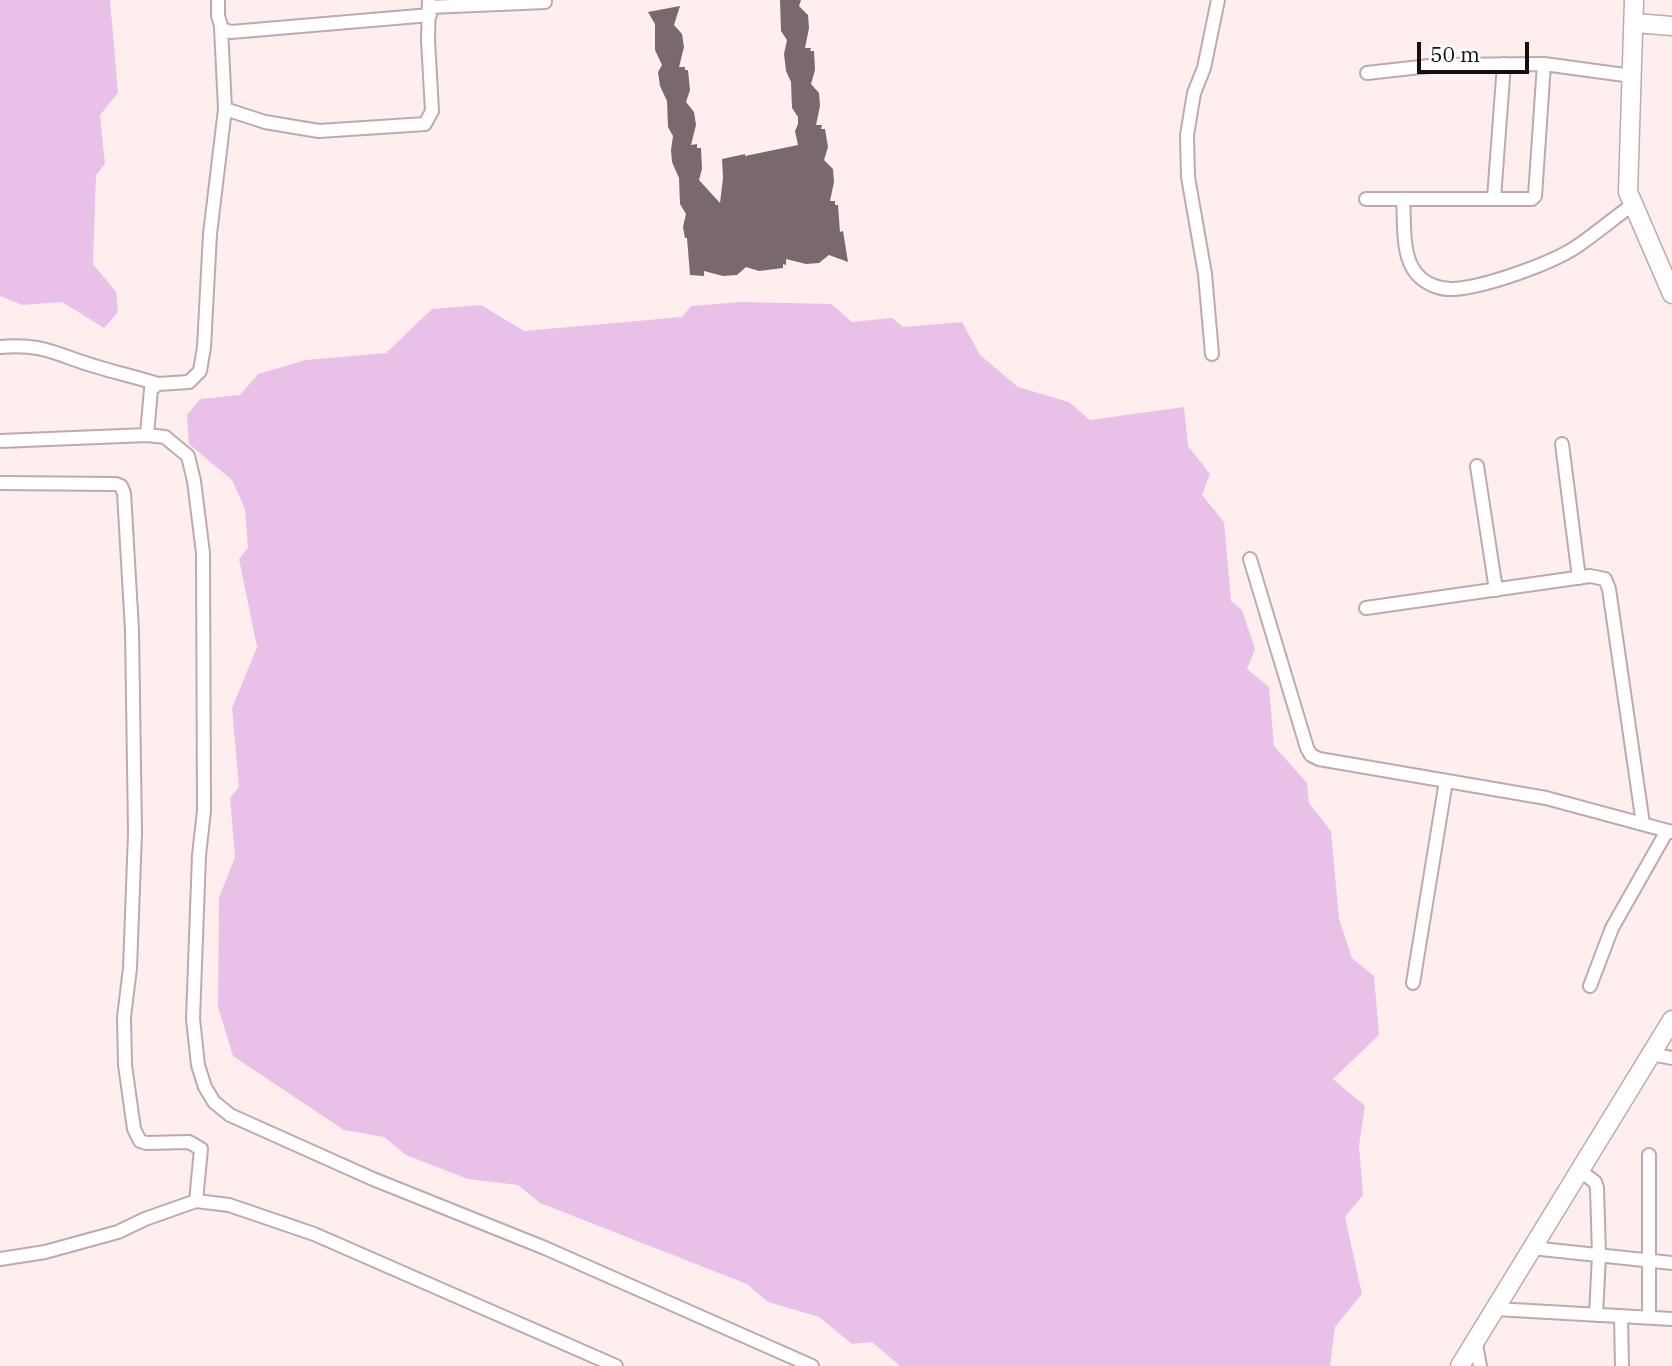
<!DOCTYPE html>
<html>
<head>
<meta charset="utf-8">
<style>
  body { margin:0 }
  #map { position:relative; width:1672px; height:1366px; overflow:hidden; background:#fee; font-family:"IBM Plex Serif",serif }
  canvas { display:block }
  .scale { position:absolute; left:1417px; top:42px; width:112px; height:32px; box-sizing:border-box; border:4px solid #160f0f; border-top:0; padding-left:9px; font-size:21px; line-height:24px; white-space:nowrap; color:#160f0f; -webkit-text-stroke:5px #fff; paint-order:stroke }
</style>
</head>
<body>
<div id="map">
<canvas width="1672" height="1366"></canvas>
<div class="scale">50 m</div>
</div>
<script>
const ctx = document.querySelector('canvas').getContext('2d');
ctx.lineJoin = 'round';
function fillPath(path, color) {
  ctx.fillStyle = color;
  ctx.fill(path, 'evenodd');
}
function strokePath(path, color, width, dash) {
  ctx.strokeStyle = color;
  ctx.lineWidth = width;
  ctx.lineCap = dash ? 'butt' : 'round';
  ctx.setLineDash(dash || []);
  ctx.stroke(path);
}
const water = new Path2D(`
  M0,0H110L118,93L100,115L105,164L96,175L93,264L116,292L118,312L104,328L62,302L22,305L0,296Z
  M741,302L831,304L852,322L892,318L903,327L962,322L980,355L1018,387L1069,402L1090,420L1184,407L1188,446L1210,474L1202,495L1224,522L1231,601L1242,610L1255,649L1247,669L1269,687L1274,746L1307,783L1309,803L1331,831L1339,919L1352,958L1374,976L1379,1035L1333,1079L1365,1106L1359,1146L1363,1195L1345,1217L1362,1294L1335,1327L1330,1366H900L872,1342L852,1344L819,1317L768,1302L747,1284L540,1203L518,1185L468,1179L406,1155L384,1137L344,1130L233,1056L218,1007L219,898L235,857L230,798L239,787L232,708L257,647L239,559L248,548L245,509L232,480L189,444L187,415L200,399L240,395L258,374L306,360L386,353L432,309L481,305L524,331L682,317L691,306Z`);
const building = new Path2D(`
  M780,0H801L799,6L808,15L809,28L805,48H811L810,51H814L815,70L811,84L819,93L820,106L816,125H822L821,129H825L828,147L824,160L833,169L834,182L830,201H835V205H838L840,232L843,231L848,262L829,255L819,263L806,264L786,259V265L783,264V268L759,271L746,267L737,275L723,276L704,271V276L690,275L687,238H685L683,227L686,214L680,204L679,178L672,162L671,150L673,136L668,127L667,101L660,86L658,72L662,65L655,50V24L648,12L680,6L674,25L682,34L684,47L679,67H685V70H688L690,90L686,102L694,112L696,125L691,145L697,144V148H701L702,169L699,180L720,203L723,178L722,159L745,154V156L798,145L795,131L798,124V117L792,108L791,82L786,71L784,54L787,40L781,31Z`);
const street = new Path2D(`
  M218,0V16L222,29L231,32L430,15
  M430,7L545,2
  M1367,73L1438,65L1544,64L1632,76
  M225,109L265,122L319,131L425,124L432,111L428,40L429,0
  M1494,198L1504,64
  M1366,199H1532L1535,196L1544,64
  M1403,200C1405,222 1401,255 1416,273C1425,284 1440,290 1454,289C1485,287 1550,264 1576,247C1595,234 1613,219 1632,205
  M0,347C35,344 48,350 79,361C105,370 132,376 158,384
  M1212,354L1205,274L1188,177L1187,135L1194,93L1204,68L1218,0
  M147,435L151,389L158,384L189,382L200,371L204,347L210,234L225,109L221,28
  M0,441L147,435L165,437L188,456L194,481L203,553L204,811L199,855L193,1019L198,1065L205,1087L214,1102L230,1115L373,1179L545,1248L812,1366
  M1562,444L1579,578
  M1477,466L1496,590
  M0,483L116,484L121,486L124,493L132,630L135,833L130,968L124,1017L125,1065L134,1129L140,1141L146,1143L189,1142L201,1149L196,1201L229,1205L314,1234L616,1366
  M1250,559L1307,748L1311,755L1319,759L1546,798L1672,832
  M1366,608L1590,576L1605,579L1609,589L1643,824
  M1413,983L1446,781
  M1590,986L1612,928L1667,831
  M1651,1054L1672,1058
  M1579,1170L1595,1182L1597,1188L1599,1255L1596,1315
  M1532,1248L1672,1263
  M0,1259L45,1252L118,1232L145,1219L196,1201
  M1495,1309L1672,1319
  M1621,1316L1622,1366
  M1649,1317V1155
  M1475,1339L1480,1366`);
const secondary = new Path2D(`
  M1634,0L1628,192L1672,294
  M1635,23L1672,26
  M1460,1366L1672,1020`);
fillPath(water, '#e9c0e7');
fillPath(building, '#79696f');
strokePath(street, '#beaaaa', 16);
strokePath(secondary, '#beaaaa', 21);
strokePath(street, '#fff', 12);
strokePath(secondary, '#fff', 18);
</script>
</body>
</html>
